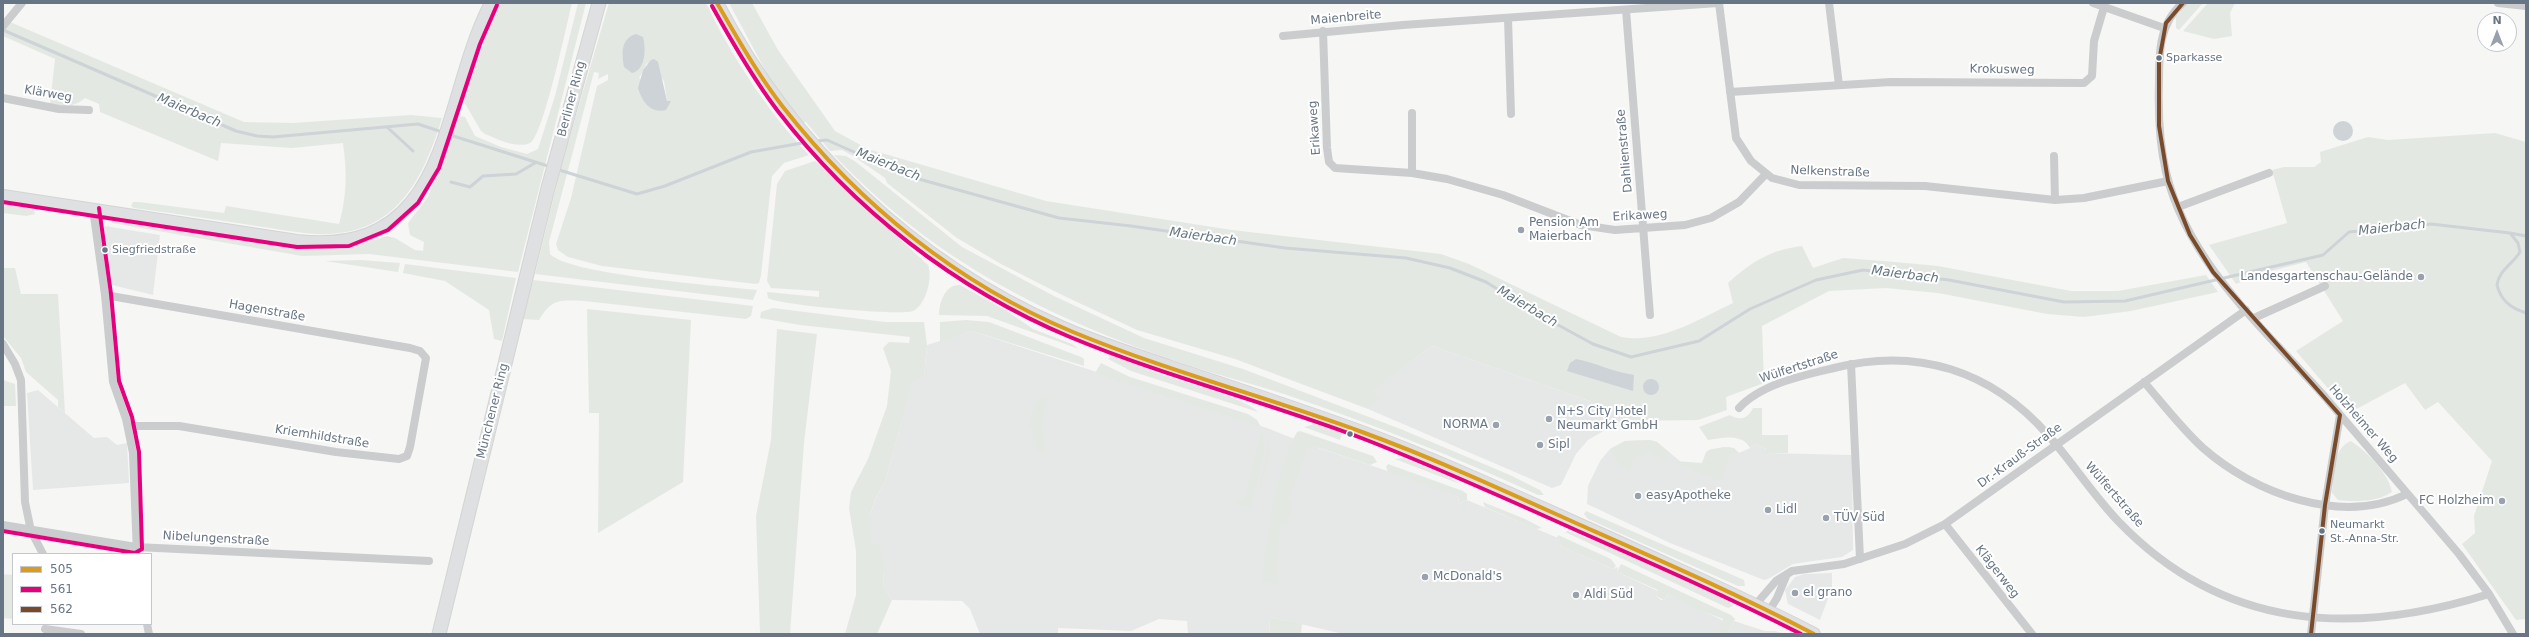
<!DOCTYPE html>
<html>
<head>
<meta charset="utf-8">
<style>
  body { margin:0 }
  #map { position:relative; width:2529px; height:637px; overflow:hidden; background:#f6f6f5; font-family:"DejaVu Sans",sans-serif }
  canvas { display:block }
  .frame { position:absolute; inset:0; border:4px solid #677584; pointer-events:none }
  .legend { position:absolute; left:12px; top:553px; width:140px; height:72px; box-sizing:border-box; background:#fff; border:1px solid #c2c8ce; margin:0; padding:5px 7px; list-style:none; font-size:12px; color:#677584 }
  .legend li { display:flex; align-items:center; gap:8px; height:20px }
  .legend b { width:20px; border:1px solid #c2c8ce }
  .north { position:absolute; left:2477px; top:12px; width:40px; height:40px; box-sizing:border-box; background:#fff; border:1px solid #c2c8ce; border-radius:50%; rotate:0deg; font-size:11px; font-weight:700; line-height:16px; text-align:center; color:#677584 }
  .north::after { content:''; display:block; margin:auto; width:14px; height:18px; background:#99a2ac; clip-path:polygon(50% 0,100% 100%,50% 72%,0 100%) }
</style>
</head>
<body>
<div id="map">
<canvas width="2529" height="637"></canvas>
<div class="frame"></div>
<ul class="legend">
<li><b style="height:5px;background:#da9c1a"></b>505</li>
<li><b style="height:5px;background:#e5007d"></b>561</li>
<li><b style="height:5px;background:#7a4b2a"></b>562</li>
</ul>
<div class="north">N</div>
</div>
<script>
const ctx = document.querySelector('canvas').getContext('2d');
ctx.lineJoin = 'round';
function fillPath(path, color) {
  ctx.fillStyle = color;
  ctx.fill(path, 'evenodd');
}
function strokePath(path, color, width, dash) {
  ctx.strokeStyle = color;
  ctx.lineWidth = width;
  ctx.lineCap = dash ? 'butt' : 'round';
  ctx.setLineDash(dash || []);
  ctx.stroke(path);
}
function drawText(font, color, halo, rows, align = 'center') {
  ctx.font = font + ' "DejaVu Sans",sans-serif';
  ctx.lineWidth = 4;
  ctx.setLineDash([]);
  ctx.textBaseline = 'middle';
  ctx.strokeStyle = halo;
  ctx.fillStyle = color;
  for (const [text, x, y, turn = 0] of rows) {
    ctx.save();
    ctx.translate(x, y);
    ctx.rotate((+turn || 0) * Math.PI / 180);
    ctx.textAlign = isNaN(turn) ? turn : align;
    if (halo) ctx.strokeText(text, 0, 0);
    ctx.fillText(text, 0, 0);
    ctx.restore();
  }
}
const built = new Path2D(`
  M105,226L160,235L153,295L112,285L102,232Z
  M972,331L1267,428L1312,446L1424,483L1459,497L1458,504L1467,500L1563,540L1560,546L1613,569L1618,567L1617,572L1658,591L1656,596L1661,600L1665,599L1668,594L1724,621L1718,634H1344L1269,617L1270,634H1188L1187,621L1159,619L1131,631L1058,628V634H980L970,609L962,601L892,600L883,585L884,570L870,541V516L875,499L885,482L913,380L924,378L927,345Z
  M1432,346L1612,409L1628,418L1627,421L1612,426L1588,440L1576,454L1561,485L1552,488L1368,409L1371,405L1372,390Z
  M38,390L94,438L107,437L117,445L127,443L129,483L33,490L27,393Z
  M1650,440L1657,442L1681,462L1688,463H1702L1706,452L1711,449L1730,447L1739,453L1750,448L1755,444L1766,449V453L1852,455L1853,550L1842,557L1793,564L1768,579L1764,580L1670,543L1587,504L1588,486L1600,461L1610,449L1625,441Z
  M1832,573V588L1820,620L1788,604L1785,590L1795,577L1804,574Z
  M1734,621L1765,631H1775L1785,634H1727Z`);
const green = new Path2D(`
  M498,3H572C567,23 543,137 530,143C517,149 497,139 485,134L481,131L463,100Z
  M578,3H586L518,272L369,254L302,256L112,223V221L316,250L346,248L387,236L395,238L415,250L423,251L424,242L410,235L408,223L428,197L458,116L465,117L475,136L501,147L527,154L538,149L555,96Z
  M609,3H706C732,57 768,112 809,155L784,163L772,176L761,275L759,283L756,284L602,266L568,257L558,250L556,244L571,198L597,86L608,80V74L598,79L599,73L594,72L549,242L550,254C570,275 721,286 757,290L753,300L535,274L562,163ZM647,63L664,81L667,101L639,78Z
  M729,3H752L778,50L835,131L868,149L1046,201L1232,230L1441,254L1469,264L1621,337C1660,344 1699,319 1733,303L1728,283C1751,262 1770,250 1802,246L1813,268L1843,258L1884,261L1938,266L2071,291H2118L2206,275L2218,292L2131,311L2084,317L2047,314L1938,293L1886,288L1829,291L1762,326L1764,383L1726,397L1727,410L1698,420L1627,421V418L1612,409L1432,346L1373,390L1379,397L1368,409L1235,359L1137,330L1062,295L1001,264L957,238L887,183L885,178L853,156L842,150L830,151L806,122L802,123L771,81Z
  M2203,3L2179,30L2176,28V17L2187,4Z
  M2208,3H2235L2230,13L2232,36L2214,39L2183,31Z
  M3,19L244,122L292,123L411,115L442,118C424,176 399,231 329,234C307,235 284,230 263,227C220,220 177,214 134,208L131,206L133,202H139L224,213L226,206L339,224C347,196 347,172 343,143L292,148L221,143L218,161L100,112L99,104L85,98C73,108 65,106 50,104L55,59L3,36Z
  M2495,133L2526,142V619L2516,620L2462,544L2475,533L2474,516L2492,461L2438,402L2425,410L2405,383L2349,413L2296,351L2343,321L2306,262L2263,273L2236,284L2209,245L2287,223L2272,170L2284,167H2314L2321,162L2320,152L2368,137L2388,140Z
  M834,155L846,156L856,162L962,247L1054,296L1144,338L1243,369L1403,430L1510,475L1540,490L1544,495H1538C1456,457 1372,424 1287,395C1253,384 1218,375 1184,364C1046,317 935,262 834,155Z
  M815,161L928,265C933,278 926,305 913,311C901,316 778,305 768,298L767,292L819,297V291L771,288L767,281L777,184L785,171Z
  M3,203L33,208L35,214L26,216L3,213Z
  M361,260L400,263L398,272L325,261Z
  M405,264L516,278L502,341L494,339L489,310L445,281L403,273Z
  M3,268H15L21,294H58L65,413L58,407V400L26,372L21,358L3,336Z
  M533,280L753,306L751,316L746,319L584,301C560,300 552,298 539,320L523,319Z
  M960,285L1007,311L1033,329L1072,344L1079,349L987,316L939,315C939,303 945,284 960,285Z
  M773,308L885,322H924L927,345L924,378L913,381L885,482L875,499L870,516V541L880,545L884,570L883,585L892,600L877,634H845L856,595V551L849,508L851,492L868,459L887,406L891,371L883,348L889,342L909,343L910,337L800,325L760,318L761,312Z
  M587,309L691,320L683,482L598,533L599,413H589Z
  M966,320L989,322L1081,357L1084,359V366L972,331L940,342V322Z
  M777,329L817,334L804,443L790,634H760L756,516L771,440Z
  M1112,355C1125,354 1137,365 1149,370C1175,381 1241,395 1258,412L1131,371L1108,359Z
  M1101,363L1130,377L1248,414L1257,420L1261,427L1095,373Z
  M3,380L15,384L16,406H3Z
  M1042,395L1047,396L1042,426L1045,454L1036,449L1032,428L1028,427L1035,404Z
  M1753,408H1762V435H1788V453H1766V449L1755,444L1750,448C1742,433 1722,438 1708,440L1699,427L1730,415C1739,421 1748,419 1753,408Z
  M1315,424L1342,433L1340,440L1304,427Z
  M1297,432L1300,431L1373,456L1377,462L1370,465L1319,448L1308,447L1289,500L1295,502L1286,527L1281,525L1277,565V584L1261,582C1267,540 1275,468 1297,432Z
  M1261,433H1263C1267,457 1256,484 1250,508L1237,505L1236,499L1243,501Z
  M1269,436L1270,451L1257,503Z
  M1650,440L1657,442L1670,453L1665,460L1647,452L1644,458L1638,455L1629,471L1621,468L1610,449L1625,441Z
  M2351,441C2367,452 2388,472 2392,492C2378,502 2355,502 2338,500L2332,493C2334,476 2332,448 2351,441Z
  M1723,447L1734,448L1739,453H1731L1722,481L1718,479L1716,481L1678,464L1675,461L1702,463L1707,451Z
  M1403,458L1449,477L1460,484L1395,459Z
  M1388,464L1463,491L1467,494V500L1458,504L1459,497L1388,472L1386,467Z
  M1483,502L1525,519L1542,528L1536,529L1485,507Z
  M1586,511L1744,580L1745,586H1738L1588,519L1584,514Z
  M1568,531L1608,546L1727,599L1733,606L1728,608L1565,532Z
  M1558,535L1611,559L1616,566L1613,569L1560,546L1562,541L1557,538Z
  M1621,564L1731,615L1735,619L1727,634H1718L1723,619L1694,608L1668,594L1664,600L1656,596L1658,590L1617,572Z
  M3,574L13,575V619L3,618Z
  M1269,617L1302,624L1301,634H1270Z`);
const water = new Path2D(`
  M636,34L643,37C646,48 646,70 632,73L624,67C622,54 620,39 636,34Z
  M654,59L658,62L667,101H671L666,110C650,114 642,101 638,88L643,70L651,60Z
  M2333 131a10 10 0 1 1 20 0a10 10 0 1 1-20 0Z
  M1576,359C1597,363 1613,372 1634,375L1633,391L1567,371L1570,363Z
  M1643 387a8 8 0 1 1 16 0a8 8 0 1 1-16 0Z`);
const stream = new Path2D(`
  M3,30L236,131L257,136L273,137L418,124L442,132
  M387,127L413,151
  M447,134L551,167
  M816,141L827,140L908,176L1059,218L1131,226L1285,248L1406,258L1450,268L1486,282L1538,314L1593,344L1631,357L1699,341L1750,309L1816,280L1863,270L1949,280L2064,302L2125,301L2323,255L2349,232L2431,224L2510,233L2518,243L2520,252C2512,265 2499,270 2497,285C2501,301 2511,308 2526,313
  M556,169L637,194L665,186L751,152L808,142
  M451,182L470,187L483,176L516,174L535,163
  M2510,233L2526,236`);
const street = new Path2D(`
  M1719,3L1736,138L1751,161L1772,178L1799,185L1925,186L2055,200L2084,198L2168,181
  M1829,3L1839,85
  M2093,3L2164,28
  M2183,3C2159,23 2159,53 2159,82C2158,113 2159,142 2166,172C2187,262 2265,330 2325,397C2370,449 2414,502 2459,554L2489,594L2513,634
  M2498,3L2526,6
  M1626,10L1650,315
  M1508,18L1511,114
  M3,26L22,3
  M1323,31L1327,148L1329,162L1335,168L1412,173L1447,179L1503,195L1581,225L1615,230L1685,225L1711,218L1739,202L1765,175
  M1283,36L1403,25L1718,3
  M1730,92L1891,82L2084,83L2092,76L2094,41L2104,7
  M3,98L59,109L89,110
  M1412,113V173
  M2054,156L2055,200
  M2178,207L2269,173
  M93,209L105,295L113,382L126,419L133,453L137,554
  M105,295L410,348L420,351L426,358L410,447L407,456L399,459L336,452L179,426H128
  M2254,318L2325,286
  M3,344L15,364L21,380L25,502L31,531L43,554
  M1851,364L1860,559
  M2144,382C2163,404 2181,428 2203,448C2254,493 2341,526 2407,494
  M1739,408C1761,384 1804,375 1834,368C1917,347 1991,370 2048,435C2073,463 2093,495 2119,522C2223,630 2352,637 2489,594
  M1945,524L2032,634
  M3,525L136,547L429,561
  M1756,604L1776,581L1792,571L1844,564L1905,544L1945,524L2246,310
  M1769,611L1777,598L1787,574
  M147,624L149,634
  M45,629L81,634
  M2311,634L2325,505L2340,415`);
const secondary = new Path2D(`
  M717,3C792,147 912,262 1061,327C1097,343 1134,354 1171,367C1235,388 1299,409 1362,432C1448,464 1530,503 1614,540C1681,571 1749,600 1814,634
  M3,196L297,241C454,258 439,102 491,3`);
const primary = new Path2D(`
  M439,634L548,188L599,3`);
const bus1 = new Path2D(`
  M717,3C738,39 758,75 783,107C860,205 958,284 1073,332C1167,371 1267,397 1362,432C1436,459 1507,492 1578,524C1657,559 1737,594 1814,634`);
const bus2 = new Path2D(`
  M712,6C732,42 752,77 777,110C853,209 955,289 1070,337C1166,377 1267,402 1364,439C1436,467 1507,499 1578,531C1653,564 1728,597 1801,634
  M3,202L297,247L349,246L388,230L418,203L439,168L480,44L497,5
  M3,531L135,553L142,549L139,452L132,417L119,381L111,294L99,208`);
const bus3 = new Path2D(`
  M2183,3L2166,23L2159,61V126L2168,181L2190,235L2213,272L2340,415L2325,505L2311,634`);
const markers = [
  [2159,58,3.5,"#677584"],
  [1521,230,4,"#99a2ac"],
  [105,250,3.5,"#677584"],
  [2421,277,4,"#99a2ac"],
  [1549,419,4,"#99a2ac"],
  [1496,425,4,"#99a2ac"],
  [1350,434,3.5,"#677584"],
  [1540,445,4,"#99a2ac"],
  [1638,496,4,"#99a2ac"],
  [2502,501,4,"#99a2ac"],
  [1768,510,4,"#99a2ac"],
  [1826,518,4,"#99a2ac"],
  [2322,531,3.5,"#677584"],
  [1425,577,4,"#99a2ac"],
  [1795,593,4,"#99a2ac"],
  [1576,595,4,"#99a2ac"]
];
const busNames = [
  ["Sparkasse",2166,58],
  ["Siegfriedstraße",112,250],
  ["Neumarkt",2330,525],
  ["St.-Anna-Str.",2330,539]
];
const streetNames = [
  ["Maienbreite",1346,18,-5],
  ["Krokusweg",2002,70,1],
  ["Klärweg",48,94,10],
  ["Berliner Ring",572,99,-75],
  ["Erikaweg",1315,128,-94],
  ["Dahlienstraße",1625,151,-95],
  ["Nelkenstraße",1830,172,2],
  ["Erikaweg",1640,216,-3],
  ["Hagenstraße",267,311,10],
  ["Wülfertstraße",1799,367,-18],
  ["Münchener Ring",493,411,-76],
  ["Holzheimer Weg",2363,424,49],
  ["Kriemhildstraße",322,437,9],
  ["Dr.-Krauß-Straße",2020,456,-36],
  ["Wülfertstraße",2114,495,49],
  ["Nibelungenstraße",216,539,3],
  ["Klägerweg",1997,572,52]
];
const poiNames = [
  ["Pension Am",1529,223],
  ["Maierbach",1529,237],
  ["Landesgartenschau-Gelände",2413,277,"right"],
  ["N+S City Hotel",1557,412],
  ["Neumarkt GmbH",1557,426],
  ["NORMA",1488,425,"right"],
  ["Sipl",1548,445],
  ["easyApotheke",1646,496],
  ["FC Holzheim",2494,501,"right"],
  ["Lidl",1776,510],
  ["TÜV Süd",1834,518],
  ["McDonald's",1433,577],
  ["el grano",1803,593],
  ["Aldi Süd",1584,595]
];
const waterNames = [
  ["Maierbach",189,111,23],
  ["Maierbach",888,165,22],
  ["Maierbach",2392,228,-6],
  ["Maierbach",1203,237,8],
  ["Maierbach",1905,275,7],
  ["Maierbach",1527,307,31]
];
fillPath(built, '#e6e8e8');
fillPath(green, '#e4e8e3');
fillPath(water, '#cdd3d7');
strokePath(stream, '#cdd3d7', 3);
strokePath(secondary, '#d3d4d5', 14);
strokePath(primary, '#d3d4d4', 15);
strokePath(street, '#cbcccd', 8);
strokePath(secondary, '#dfe0e1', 12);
strokePath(primary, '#dfe0e1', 13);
strokePath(bus1, '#da9c1a', 4);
strokePath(bus2, '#e5007d', 4);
strokePath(bus3, '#7a4b2a', 4);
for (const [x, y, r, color] of markers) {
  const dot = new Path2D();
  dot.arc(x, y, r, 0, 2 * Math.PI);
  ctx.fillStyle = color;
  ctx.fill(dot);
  strokePath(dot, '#fff', 1.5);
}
drawText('11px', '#677584', '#fff', busNames, 'left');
drawText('12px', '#677584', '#fff', streetNames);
drawText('12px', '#677584', '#fff', poiNames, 'left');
drawText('italic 13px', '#637680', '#fff', waterNames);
</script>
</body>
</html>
